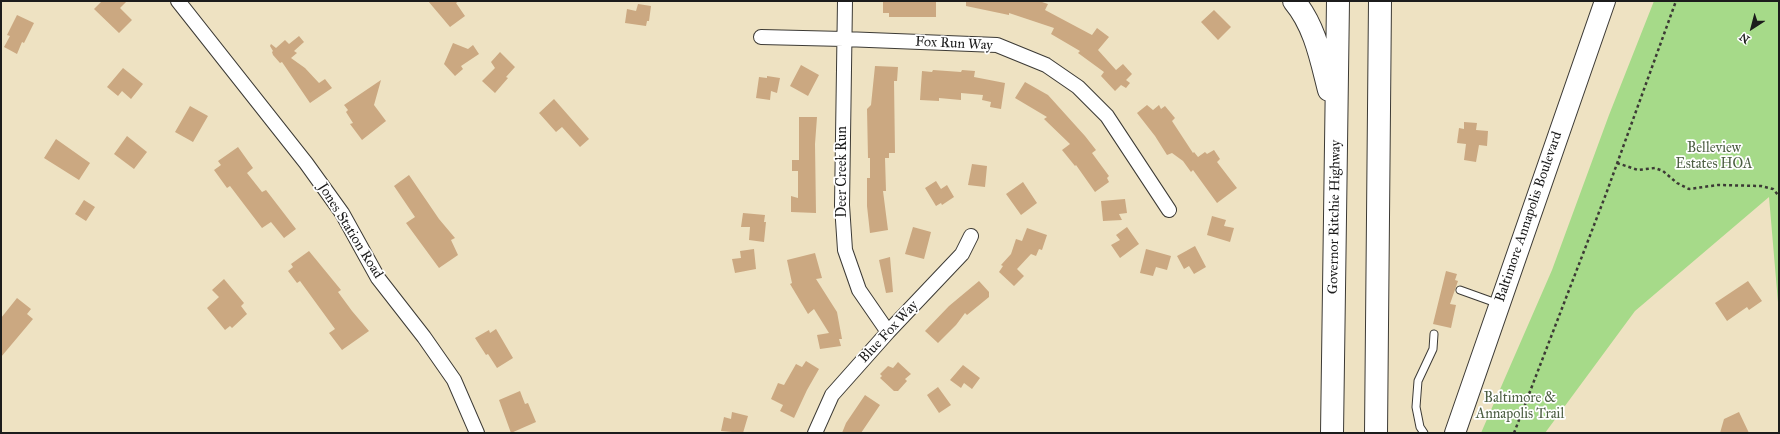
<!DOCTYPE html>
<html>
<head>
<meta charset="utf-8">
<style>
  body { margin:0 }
  #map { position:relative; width:1780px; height:434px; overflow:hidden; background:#eee2c2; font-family:"IM FELL Great Primer",serif }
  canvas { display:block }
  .frame { position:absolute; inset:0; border:2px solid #1c1c1c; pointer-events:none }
  .north { position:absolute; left:1732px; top:8px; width:40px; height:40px; -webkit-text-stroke:3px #fff; paint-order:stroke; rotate:216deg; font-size:11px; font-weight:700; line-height:16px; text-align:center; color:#1c1c1c }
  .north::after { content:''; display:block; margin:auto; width:14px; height:18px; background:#1c1c1c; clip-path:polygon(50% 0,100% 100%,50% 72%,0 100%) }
</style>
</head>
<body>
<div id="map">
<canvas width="1780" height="434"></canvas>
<div class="frame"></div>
<div class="north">N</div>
</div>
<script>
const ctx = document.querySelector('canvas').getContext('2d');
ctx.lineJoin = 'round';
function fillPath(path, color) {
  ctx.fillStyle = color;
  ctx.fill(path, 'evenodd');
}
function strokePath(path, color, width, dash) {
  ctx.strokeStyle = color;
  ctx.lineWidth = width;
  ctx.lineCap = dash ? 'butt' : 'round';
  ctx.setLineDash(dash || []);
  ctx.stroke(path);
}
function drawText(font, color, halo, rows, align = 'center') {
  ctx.font = font + ' "IM FELL Great Primer",serif';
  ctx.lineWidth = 3.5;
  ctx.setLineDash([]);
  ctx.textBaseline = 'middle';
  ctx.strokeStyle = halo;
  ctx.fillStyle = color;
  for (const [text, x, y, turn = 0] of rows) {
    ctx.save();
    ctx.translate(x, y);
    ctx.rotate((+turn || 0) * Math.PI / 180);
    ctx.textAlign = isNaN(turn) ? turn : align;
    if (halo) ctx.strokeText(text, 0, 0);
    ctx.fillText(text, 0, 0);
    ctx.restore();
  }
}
const green = new Path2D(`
  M1654,1H1779V314L1769,197L1635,311L1545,433H1481L1552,270L1609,115Z`);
const building = new Path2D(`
  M102,1H127L120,8L132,20L119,33L94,9Z
  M428,1H459L456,3L465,16L450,27Z
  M883,1L936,2V17H889V13H883Z
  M966,1H1039L1048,4L1045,10L1092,35L1097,28L1109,37L1098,50L1116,70L1123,64L1132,74L1126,80L1130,83L1126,88L1121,85L1115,91L1101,76L1104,72L1078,53L1080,51L1051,34L1054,28L1009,13V15L966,6Z
  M638,4L651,6L649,21H647L646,26L625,23L627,9L636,11Z
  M1214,10L1231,27L1218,40L1201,22Z
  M17,15L34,23L24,43L22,42L17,54L4,47L10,36L7,35Z
  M299,36L304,42L294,51L297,53L291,58L305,68L319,83L325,79L332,88L310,103L282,62L280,63L273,55L272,52L273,51L270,46L271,44L276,48L285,40L289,44Z
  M453,43L468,49L473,45L479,54L461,66L463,69L455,76L444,64Z
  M500,52L515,67L506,77L508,78L495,93L482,81L495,68L491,62Z
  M801,65L819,75L808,96L790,86Z
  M875,66L898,67L897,81H894L895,153H889V158H885L886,191H883L888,230L870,233L867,206V178H870V158H868L867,109L871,105Z
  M123,68L143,84L131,99L122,91L118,96L107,87Z
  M933,70L961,72L962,70L975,71L974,77L1005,83L1001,109L990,107L991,102L982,100L983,95L961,93V100L939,98V101L920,100L922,71L932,72Z
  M767,76L780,78L777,93L771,91L770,100L756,98L759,77L767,78Z
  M381,80L374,105L386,121L362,140L350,124L353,123L346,112L348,110L344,105Z
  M1025,82L1048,95L1085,136L1096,150L1092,153L1109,176L1107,178L1109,182L1095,192L1076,165L1075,166L1062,150L1070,144L1044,119L1047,117L1015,98Z
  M554,99L589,139L580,147L562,127L556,132L539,113Z
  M1147,105L1153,110L1159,105L1161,109L1165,106L1175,118L1172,121L1193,153L1194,152L1198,157L1205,152L1207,154L1214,150L1220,159L1217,162L1237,188L1217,203L1193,170L1191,172L1183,161L1172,153L1167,155L1155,136L1137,113Z
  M190,106L208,116L193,142L175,132Z
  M799,117H817L815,144L816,213L791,212V196L798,198V171H792V160H799Z
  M1464,122L1477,123L1476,130L1488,131L1487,146L1479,145L1476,162L1464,160L1466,144L1457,143L1459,128L1464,129Z
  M127,136L147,152L134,169L114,154Z
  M56,139L90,163L79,180L44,158Z
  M238,147L253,168L247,173L262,192L266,190L296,229L284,238L271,222L262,228L230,186L227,188L214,170L221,165L218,161Z
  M972,164L987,166L985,187L968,185Z
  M409,175L439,219L455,238L451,240L458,255L439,268L406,223L415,217L394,186Z
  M936,181L941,189L947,185L954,197L942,205L941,203L936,206L925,188Z
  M1023,182L1037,203L1021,215L1006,194Z
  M1125,199L1127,213L1119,214L1122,220L1103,221L1101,201Z
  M84,200L95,207L86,221L75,214Z
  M743,213L765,215L764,222H766L764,242L749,240L750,227H741Z
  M1212,216L1226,220L1224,226L1234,228L1230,242L1207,235Z
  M913,227L931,232L924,259L905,254Z
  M1127,227L1139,244L1120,258L1111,245L1120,240L1116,235Z
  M1027,228L1047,235L1042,250L1039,249L1036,256L1031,254L1017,269L1024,276L1014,286L999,272L1003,266L1001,265L1011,254L1016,239L1022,241Z
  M1195,246L1206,267L1194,274L1189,266L1184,269L1177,256Z
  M754,249L756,269L735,273L732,259L741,258L740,251Z
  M1146,249L1171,256L1167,270L1156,267L1153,276L1140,273Z
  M309,251L341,290L338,292L352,311L369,331L342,350L329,333L335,329L300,281L297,283L288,271L293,267L291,264Z
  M815,253L822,278L816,279L837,312L842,339H839L841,346L820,349L817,335L829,333L814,309L808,314L790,284L792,283L787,260Z
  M890,257L893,292L886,293L879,260Z
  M1446,271L1457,274L1455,280L1458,281L1450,304L1456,305L1451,328L1433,324Z
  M224,279L244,303L241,306L247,314L232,328L230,326L225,330L207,308L219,297L212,290Z
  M979,281L989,292V297L967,315L965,313L956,325L938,343L925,331L949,306Z
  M1748,281L1762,301L1749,310L1747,307L1727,321L1715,303Z
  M17,298L31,309L27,314L33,319L1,357V318Z
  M496,329L513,358L497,368L488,354L486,355L475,338L489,330L490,333Z
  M806,361L819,369L807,390L794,418L780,411L783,405L771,399L778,383L784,385L796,364L802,367Z
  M898,362L911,374L905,379L907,381L898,391H894L880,378L882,376L880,374L888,366L893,368Z
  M963,365L980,378L972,389L964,383L961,388L950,380Z
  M938,387L951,405L939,413L927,395Z
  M520,391L525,404L528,403L536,422L511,433L499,400Z
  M865,395L880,405L861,433H842L846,423Z
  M732,412L748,416L743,433L721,431L724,417L731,419Z
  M1739,412L1749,433H1720L1724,419Z`);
const path = new Path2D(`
  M1617,163L1638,170L1655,168L1663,171L1677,183L1689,189L1718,185L1761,186L1773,189L1779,196
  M1514,433L1606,194L1676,1`);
const lane = new Path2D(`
  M1460,290L1499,304
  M1424,433L1420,427L1416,407L1418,381L1433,349L1434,334`);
const street = new Path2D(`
  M178,1L306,163L342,213L378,278L424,337L454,380L477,433
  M845,1L842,205L845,250L859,290L888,332
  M761,37L844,39L997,45L1046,65L1078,87L1107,116L1169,210
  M815,433L832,395L888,332L962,254L971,236`);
const secondary = new Path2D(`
  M1455,433L1605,1`);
const highway = new Path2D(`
  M1294,1C1315,26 1321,59 1329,90
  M1332,433L1338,1
  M1376,433L1380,1`);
const streetNames = [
  ["Fox Run Way",954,44,3],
  ["Deer Creek Run",843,172,-90],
  ["Governor Ritchie Highway",1335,217,-89],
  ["Baltimore Annapolis Boulevard",1529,217,-71],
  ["Jones Station Road",350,231,58],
  ["Blue Fox Way",889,332,-47]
];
const parkNames = [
  ["Belleview",1714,149],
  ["Estates HOA",1714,165],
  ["Baltimore &",1520,399],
  ["Annapolis Trail",1520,415]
];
fillPath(green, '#a6da89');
fillPath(building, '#cba881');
strokePath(lane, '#3c3a35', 9);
strokePath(street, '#3c3a35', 16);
strokePath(secondary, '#3c3a35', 22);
strokePath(highway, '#3c3a35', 24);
strokePath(path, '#3c3a35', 2.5, [3, 3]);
strokePath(lane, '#fff', 7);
strokePath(street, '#fff', 14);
strokePath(secondary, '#fff', 20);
strokePath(highway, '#fff', 22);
drawText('14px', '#1c1c1c', '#fff', streetNames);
drawText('14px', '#4c5e42', '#fff', parkNames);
</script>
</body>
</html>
